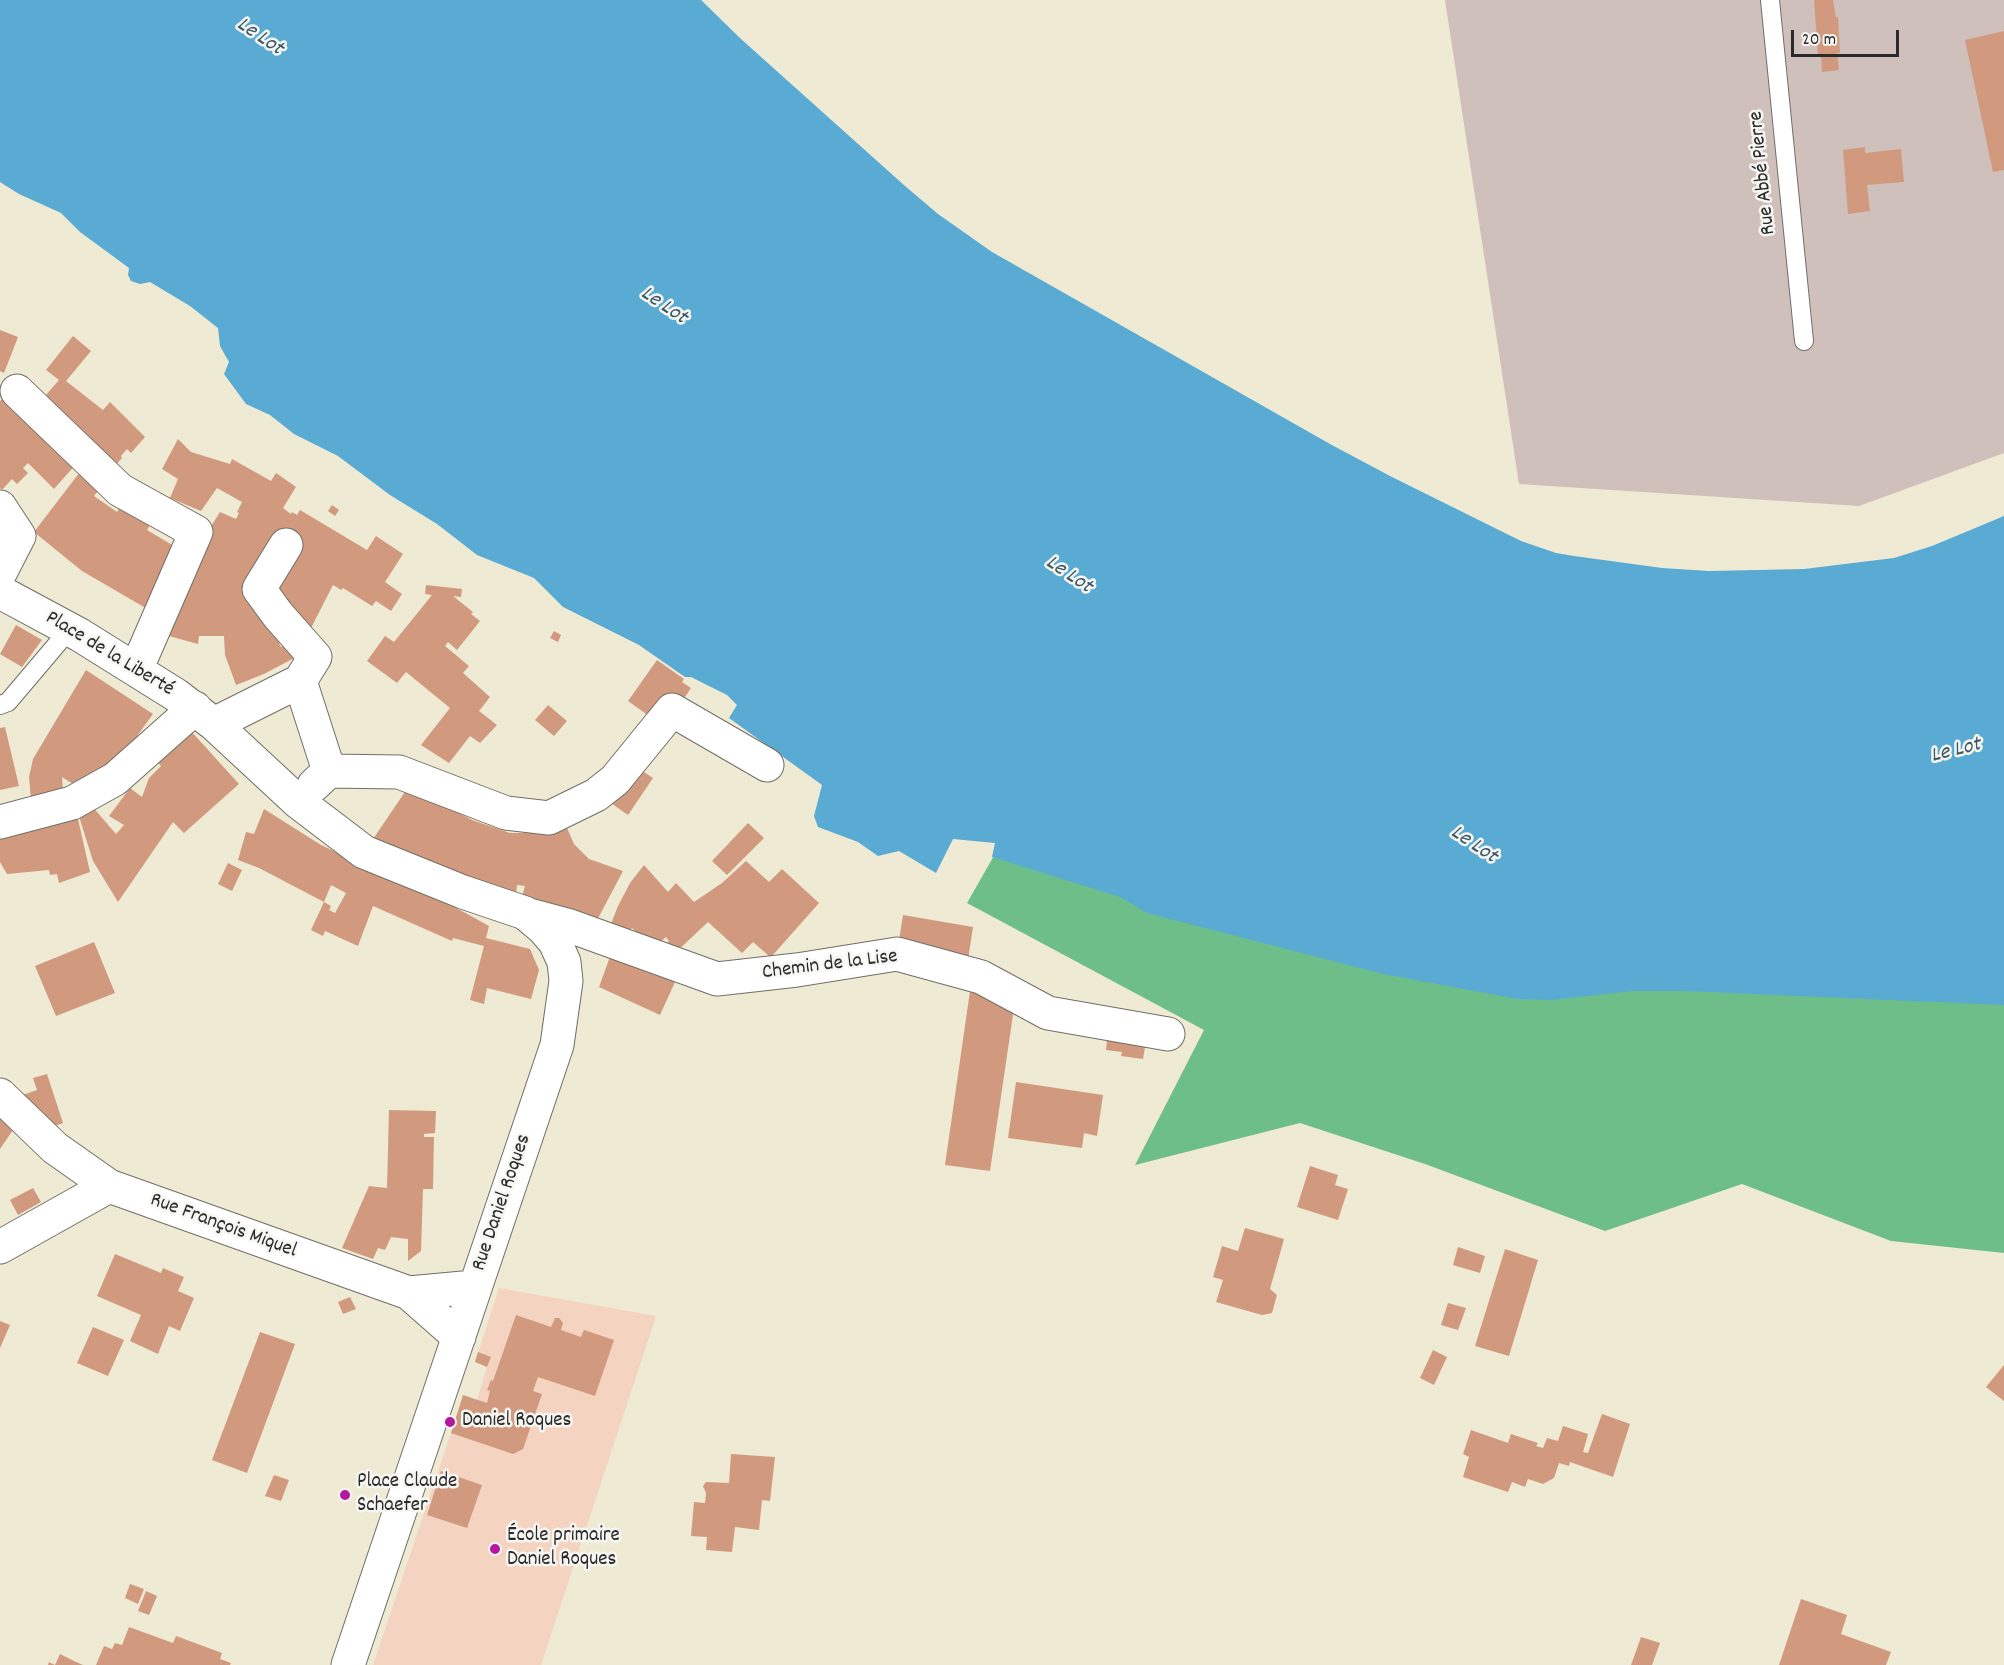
<!DOCTYPE html>
<html>
<head>
<meta charset="utf-8">
<style>
  body { margin:0 }
  #map { position:relative; width:2004px; height:1665px; overflow:hidden; background:#efead4; font-family:Dekko,sans-serif }
  canvas { display:block }
  .scale { position:absolute; left:1791px; top:30px; width:108px; height:27px; box-sizing:border-box; border:3px solid #2b2b2b; border-top:0; padding-left:8px; font-size:18px; line-height:21px; white-space:nowrap; color:#2b2b2b; -webkit-text-stroke:4px #f6f6f2; paint-order:stroke }
</style>
</head>
<body>
<div id="map">
<canvas width="2004" height="1665"></canvas>
<div class="scale">20 m</div>
</div>
<script>
const ctx = document.querySelector('canvas').getContext('2d');
ctx.lineJoin = 'round';
function fillPath(path, color) {
  ctx.fillStyle = color;
  ctx.fill(path, 'evenodd');
}
function strokePath(path, color, width, dash) {
  ctx.strokeStyle = color;
  ctx.lineWidth = width;
  ctx.lineCap = dash ? 'butt' : 'round';
  ctx.setLineDash(dash || []);
  ctx.stroke(path);
}
function drawText(font, color, halo, rows, align = 'center') {
  ctx.font = font + ' Dekko,sans-serif';
  ctx.lineWidth = 5;
  ctx.setLineDash([]);
  ctx.textBaseline = 'middle';
  ctx.strokeStyle = halo;
  ctx.fillStyle = color;
  for (const [text, x, y, turn = 0] of rows) {
    ctx.save();
    ctx.translate(x, y);
    ctx.rotate((+turn || 0) * Math.PI / 180);
    ctx.textAlign = isNaN(turn) ? turn : align;
    if (halo) ctx.strokeText(text, 0, 0);
    ctx.fillText(text, 0, 0);
    ctx.restore();
  }
}
const built = new Path2D(`
  M499,1288L656,1316L541,1665H373L451,1433L477,1400L487,1367L475,1362Z`);
const industrial = new Path2D(`
  M1445,0H2004V453L1859,506L1519,484Z`);
const forest = new Path2D(`
  M1019,812L2004,974V1253L1891,1241L1742,1184L1605,1231L1425,1164L1300,1123L1135,1165L1204,1030L967,903Z`);
const water = new Path2D(`
  M0,0H701L741,39L905,186L938,214L992,252L1330,444L1390,476L1521,541L1556,553L1574,556L1662,568L1709,571L1804,569L1894,558L1932,546L2004,516V1005L1684,991H1631L1553,1000L1518,999L1383,974L1147,913L1120,897L992,857L995,843L953,839L936,873L899,851L878,856L858,842L818,827L814,816L822,785L729,718L737,705L727,695L691,677H685L639,645L563,607L534,578L477,555L437,524L390,495L338,456L294,434L270,415L246,404L224,374L229,362L220,346L218,328L190,306L150,282L140,284L131,281L128,275L129,268L80,232L61,213L19,194L0,182Z`);
const building = new Path2D(`
  M1814,0H1833L1836,17H1838L1840,53H1837L1839,70L1822,72L1821,55H1818Z
  M2004,31V170L1993,172L1965,40Z
  M1865,147V153L1901,149L1904,182L1867,185L1870,211L1848,214L1843,150Z
  M0,330L18,337L4,373L0,371Z
  M73,336L91,351L66,381L103,410L110,402L145,437L131,453L127,449L121,456L122,458L114,467L39,403L59,380L46,370Z
  M5,396L77,463L54,489L28,463L23,468L28,473L17,484L12,479L2,490L0,488V401Z
  M178,439L191,452L230,464L232,459L271,481L276,473L296,487L283,508L291,514L292,512L297,515L300,510L367,550L376,536L403,554L385,582L402,594L391,611L376,601L372,606L343,588L341,590L333,585L310,630L254,595L256,615L267,614L283,641L279,643L281,647L292,642L300,655L264,674L236,685L225,655L224,636H199L198,644L169,636L195,552L220,512L236,519L239,513L237,512L242,502L217,488L201,511L170,498L178,479L162,469Z
  M83,468L103,484L94,496L117,512L123,502L160,524L157,530L150,525L147,530L179,549L149,610L82,571L34,532Z
  M332,505L339,510L335,516L328,511Z
  M426,585L462,589L461,597L453,596L473,612L471,614L480,621L457,650L448,642L445,646L469,666L463,673L490,697L479,711L497,725L480,743L470,736L449,763L421,745L450,708L406,672L397,683L367,661L385,636L394,642L432,595L425,594Z
  M16,625L42,640L22,667L0,654Z
  M554,631L561,635L558,642L550,638Z
  M657,660L684,679L682,682L691,688L677,709L656,721L628,701Z
  M86,670L153,714L132,743L81,789L62,777L63,792L31,800L29,777L33,759Z
  M548,705L567,721L554,736L535,720Z
  M5,727L19,786L0,790V728Z
  M190,730L239,784L184,833L173,822L118,902L93,861L77,810L91,805L116,834L124,825L109,816L130,788L142,797L149,778L161,766L157,761Z
  M635,766L653,778L628,815L608,801Z
  M409,786L472,820L510,833H557L567,828L574,844L589,859L623,871L595,924L522,897L525,886L517,885L516,895L371,842Z
  M264,809L321,845L460,910L489,926L486,938L530,949L539,970L531,999L487,988L484,1004L470,1000L484,946L453,938L452,941L373,906L358,946L325,931L323,936L311,930L324,902L331,906L329,910L335,913L346,893L331,885L324,902L259,868L238,860L246,832L254,834Z
  M78,819L90,872L59,883L57,874L50,875L49,870L7,874L0,862V831L9,828Z
  M748,823L764,838L727,875L712,861Z
  M746,861L769,882L782,869L819,903L772,956H769L753,942L742,953L708,922L674,954L661,950L669,941L666,937L652,949L632,928L626,935L611,924L618,906L630,883L644,865L668,892L676,883L694,902L722,883Z
  M228,863L242,870L232,891L218,884Z
  M903,915L973,927L968,960L898,947Z
  M94,942L115,993L56,1016L35,966Z
  M611,954L675,982L660,1015L599,987Z
  M971,984L1014,1008L990,1171L945,1165Z
  M1108,1032L1147,1036L1143,1059L1121,1056L1122,1052L1106,1050Z
  M47,1074L63,1123L47,1129L17,1097L37,1090L33,1078Z
  M1016,1082L1103,1095L1097,1136L1084,1133L1082,1148L1008,1138Z
  M0,1107L17,1124L0,1149Z
  M389,1110L436,1111L435,1133L424,1134V1137H434L433,1189H423L421,1251L408,1261V1239L391,1237L385,1250L378,1248L373,1259L342,1248L369,1186L387,1188Z
  M1310,1166L1338,1175L1335,1185L1348,1189L1338,1220L1297,1207Z
  M33,1188L41,1202L18,1215L10,1200Z
  M1245,1228L1284,1239L1270,1289L1277,1295L1272,1313L1262,1315L1216,1302L1223,1280L1213,1277L1222,1246L1238,1251Z
  M1458,1247L1485,1256L1480,1273L1453,1265Z
  M1505,1249L1538,1260L1509,1356L1475,1346Z
  M115,1254L161,1273L163,1268L184,1277L178,1291L194,1298L180,1331L169,1326L158,1354L130,1341L141,1315L97,1296Z
  M350,1297L356,1309L343,1314L338,1302Z
  M1448,1303L1466,1308L1458,1330L1441,1325Z
  M516,1315L551,1327L555,1318H559L563,1323L561,1330L581,1337L584,1330L614,1340L595,1396L538,1377L533,1391L542,1394L523,1449L513,1454L451,1433L463,1395L487,1403L490,1391L487,1390L491,1380L493,1381Z
  M0,1321L10,1325L0,1348Z
  M93,1327L124,1340L108,1376L77,1363Z
  M260,1332L295,1344L247,1473L212,1460Z
  M1433,1350L1447,1357L1434,1385L1420,1378Z
  M478,1352L491,1357L487,1367L475,1362Z
  M2004,1365V1401L1986,1387Z
  M1602,1414L1630,1424L1613,1477L1570,1462L1569,1466L1559,1463L1554,1478L1543,1484L1528,1479L1525,1487L1512,1482L1508,1492L1463,1477L1469,1457L1463,1454L1471,1430L1508,1443L1511,1434L1538,1443L1536,1446L1543,1448L1547,1438L1558,1441L1563,1426L1588,1434L1583,1452L1588,1453Z
  M731,1454L775,1457L770,1501L762,1500L759,1530L735,1527L732,1552L706,1550L707,1537L691,1536L694,1502L705,1503L706,1493L703,1486L706,1482L729,1483Z
  M441,1471L482,1485L467,1528L427,1515Z
  M274,1475L289,1480L281,1501L265,1496Z
  M130,1584L144,1589L138,1604L125,1598Z
  M146,1591L157,1596L149,1615L138,1611Z
  M1801,1599L1847,1615L1841,1634L1891,1652L1886,1665H1779Z
  M129,1627L173,1643L176,1636L222,1653L220,1659L231,1663L230,1665H96L104,1646L112,1649L115,1643L122,1645Z
  M1641,1637L1660,1643L1652,1665H1631Z
  M60,1654L74,1661L83,1665H48L49,1662L55,1665Z`);
const lane = new Path2D(`
  M1770,0L1804,341
  M0,705L8,702L69,630`);
const street = new Path2D(`
  M17,391L120,490L196,532L136,670
  M0,507L19,536L0,573
  M286,545L259,589L278,615L315,657L300,681
  M0,592L80,635L176,695L214,724L297,801L364,852L463,892L525,913L543,928L555,942L564,962L566,981L557,1045L348,1665
  M300,681L329,771L314,785
  M214,724L300,681
  M329,771L399,772L506,813L549,818L596,795L615,780L672,710L767,765
  M0,822L72,803L115,779L195,708
  M529,915L570,926L717,979L797,970L897,954L981,977L1048,1013L1168,1034
  M0,1095L55,1148L109,1186L409,1293L459,1337
  M0,1247L109,1186
  M409,1293L474,1287`);
const markers = [
  [450,1422,6,"#b5179e"],
  [345,1495,6,"#b5179e"],
  [495,1549,6,"#b5179e"]
];
const streetNames = [
  ["Rue Abbé Pierre",1764,173,-96],
  ["Place de la Liberté",109,655,31],
  ["Chemin de la Lise",830,966,-7],
  ["Rue Daniel Roques",503,1203,-71],
  ["Rue François Miquel",223,1227,20]
];
const poiNames = [
  ["Daniel Roques",462,1422],
  ["Place Claude",357,1483],
  ["Schaefer",357,1507],
  ["École primaire",507,1537],
  ["Daniel Roques",507,1561]
];
const waterNames = [
  ["Le Lot",259,38,34],
  ["Le Lot",663,307,34],
  ["Le Lot",1068,576,34],
  ["Le Lot",1956,752,-14],
  ["Le Lot",1473,846,34]
];
fillPath(built, '#f4d3c0');
fillPath(industrial, '#d0c0bc');
fillPath(forest, '#6ebe89');
fillPath(water, '#59abd4');
fillPath(building, '#d19a7f');
strokePath(lane, '#706e66', 20);
strokePath(street, '#706e66', 35);
strokePath(lane, '#fff', 18);
strokePath(street, '#fff', 33);
for (const [x, y, r, color] of markers) {
  const dot = new Path2D();
  dot.arc(x, y, r, 0, 2 * Math.PI);
  ctx.fillStyle = color;
  ctx.fill(dot);
  strokePath(dot, '#f6f6f2', 2);
}
drawText('21px', '#2b2b2b', '#f6f6f2', streetNames);
drawText('21px', '#2b2b2b', '#f6f6f2', poiNames, 'left');
drawText('italic 22px', '#3b5866', '#f6f6f2', waterNames);
</script>
</body>
</html>
